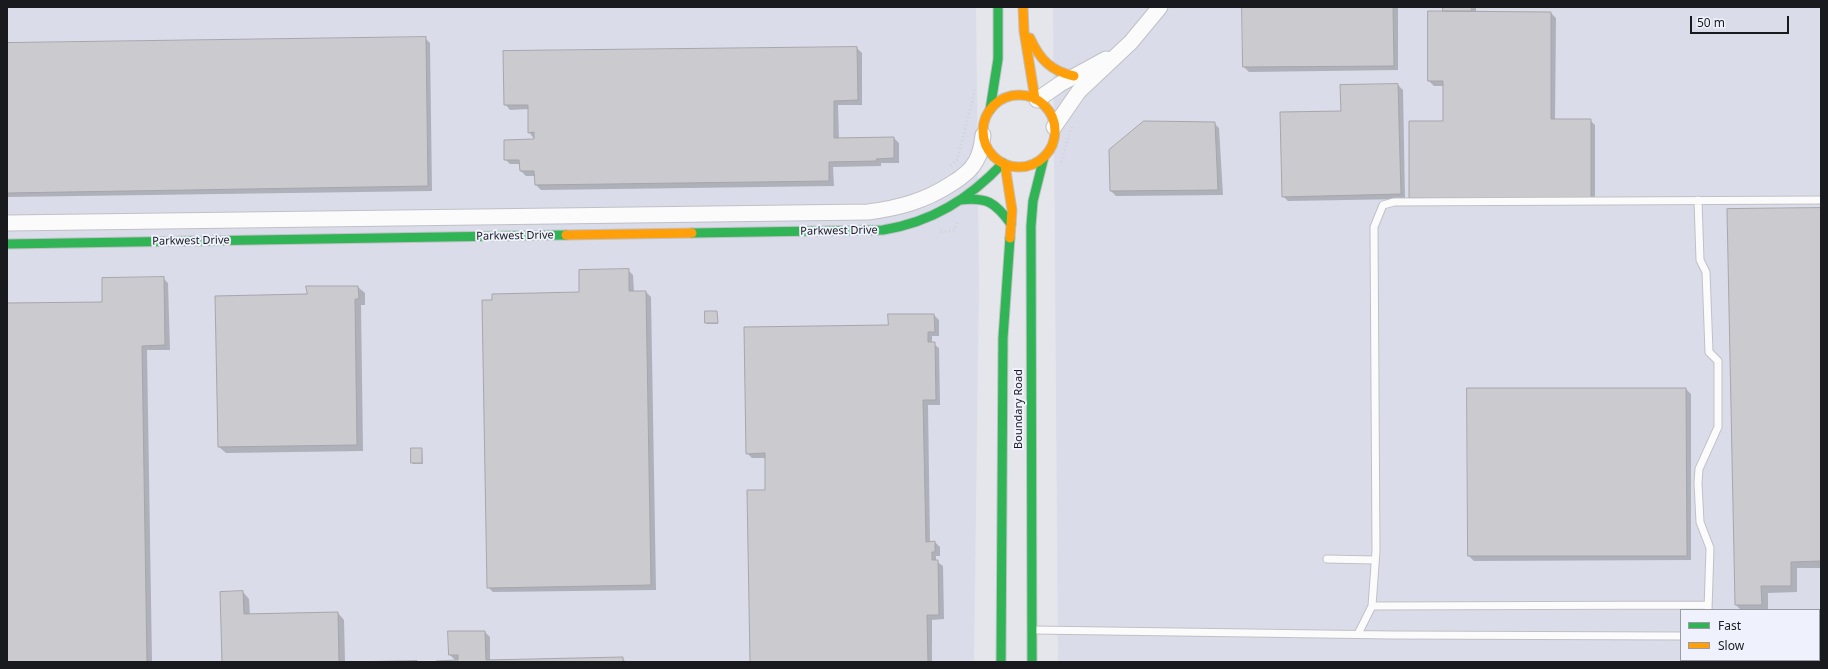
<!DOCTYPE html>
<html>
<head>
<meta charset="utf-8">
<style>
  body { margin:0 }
  #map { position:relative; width:1828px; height:669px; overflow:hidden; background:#e5e6ec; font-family:"Noto Sans",sans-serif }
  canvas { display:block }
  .frame { position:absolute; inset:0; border:8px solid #191a1d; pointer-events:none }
  .legend { position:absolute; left:1680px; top:609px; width:140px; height:52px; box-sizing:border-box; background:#eff2fd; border:1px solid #999ca3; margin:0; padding:5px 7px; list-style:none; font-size:12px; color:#191a1d }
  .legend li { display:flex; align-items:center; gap:8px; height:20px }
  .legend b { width:20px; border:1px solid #999ca3 }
  .scale { position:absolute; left:1690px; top:16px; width:99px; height:18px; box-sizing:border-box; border:2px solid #191a1d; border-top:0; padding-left:5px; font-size:12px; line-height:14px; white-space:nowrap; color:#191a1d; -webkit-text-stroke:3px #eff2fd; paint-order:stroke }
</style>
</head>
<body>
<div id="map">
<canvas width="1828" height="669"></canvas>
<div class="frame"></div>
<ul class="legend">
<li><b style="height:5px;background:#30b455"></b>Fast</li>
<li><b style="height:5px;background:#ff9f0a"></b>Slow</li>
</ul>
<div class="scale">50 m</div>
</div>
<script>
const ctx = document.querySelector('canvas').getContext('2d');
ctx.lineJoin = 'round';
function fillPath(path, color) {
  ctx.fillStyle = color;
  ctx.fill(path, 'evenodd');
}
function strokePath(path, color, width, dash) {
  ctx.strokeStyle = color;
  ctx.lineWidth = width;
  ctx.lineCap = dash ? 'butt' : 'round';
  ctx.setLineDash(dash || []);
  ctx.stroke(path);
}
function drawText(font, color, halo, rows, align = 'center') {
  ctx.font = font + ' "Noto Sans",sans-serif';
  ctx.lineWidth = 4;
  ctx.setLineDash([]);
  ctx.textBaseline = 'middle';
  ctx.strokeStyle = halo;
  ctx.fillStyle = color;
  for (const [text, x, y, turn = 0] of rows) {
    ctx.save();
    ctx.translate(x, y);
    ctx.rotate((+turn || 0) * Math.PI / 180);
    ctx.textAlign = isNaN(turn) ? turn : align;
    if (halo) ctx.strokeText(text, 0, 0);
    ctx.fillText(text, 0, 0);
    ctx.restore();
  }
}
const built = new Path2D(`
  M7,7H976L979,280L974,662H7Z
  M1053,7H1821V662H1058ZM1681,610H1819V660H1681Z`);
const shadow = new Path2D(`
  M1243,7H1398V70L1249,72L1244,67Z
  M1444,7H1476V12L1551,13L1556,18L1555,120H1590L1595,125V204L1415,203L1410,198L1444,122V86H1434L1429,81Z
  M7,31L8,44L425,38L430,43L432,191L7,197Z
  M857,48L862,53V105H838L839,139L894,138L899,143V163H881V166L833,167L834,186L541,190L536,185L535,176H526L521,171L520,164H510L505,159L535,140L529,132V109L510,110L505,104Z
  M1398,85L1403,90L1405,199L1288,201L1283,196L1342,112Z
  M1214,123L1219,128L1223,195L1116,196L1111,191Z
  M1821,209V568H1797V592L1768,593V610H1741L1736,605Z
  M628,270L633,275L634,292H646L651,297L656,590L493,592L488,587L580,293Z
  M163,278L168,283L170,350H147L152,662H7V304L103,303Z
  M358,287L365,293V305H361L363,451L226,453L219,447L308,295Z
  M717,312L718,324H707L706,323Z
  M934,315L939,320V336H932V343L939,348L940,405H928L930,542H935L940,547V556H936V561L943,566L944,619L932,620V662H751L766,491V458H752L747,453L889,326Z
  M1468,389H1686L1691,394V560L1474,561L1469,556Z
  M422,449L423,464H413L412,463Z
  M243,592L249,599L250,615L338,613L344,620L345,662H223Z
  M485,632L490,637V661L622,658L626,662H437L456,661L450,655Z`);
const building = new Path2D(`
  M1242,7H1393L1394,66L1243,67Z
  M1443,7H1472L1471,11H1443Z
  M1428,11L1551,12V119H1591V199L1409,198V121H1443V81H1428Z
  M426,37L428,186L7,193V43Z
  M857,47L858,100L834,101V138L894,137V158L876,159L877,161L829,162V181L535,185L534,171H520L519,160H504V140L534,139V132L528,133V105H504L503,51Z
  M1398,84L1401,194L1282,197L1280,112L1341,111L1340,85Z
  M1144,121L1215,122L1218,190L1110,191L1109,150Z
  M1821,208V561L1791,562V586H1761L1762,605H1735L1727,209Z
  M629,269V291H646L651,585L487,588L482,300H492V294L579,292V270Z
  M164,277L165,345L142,346L147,662H7V303L102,302V278Z
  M306,286H358L359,299H355L357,445L218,447L215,296L307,294Z
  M705,311H717L718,323H705Z
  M888,314H934L935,332H928V342H935L936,400H923L926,542L935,541V552H932V560H938L939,615H927L928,662H750L747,490H765V453L746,454L744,327L888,325Z
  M1467,388H1686L1687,556H1468Z
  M411,448H422V463H411Z
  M243,591L244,614L338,612L339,662H222L220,592Z
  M448,631H485L486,660L623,657V662H436V661L458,660V655H449Z
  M417,661V662H348Z`);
const path = new Path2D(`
  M1061,162L1072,126
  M951,166L957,160L975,90
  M941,232L954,230L957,223`);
const lane = new Path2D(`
  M1698,200L1700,260L1706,272L1709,352L1718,361V427L1699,469L1698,483L1700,522L1710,548L1708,610
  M1327,559L1375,560
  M1372,606L1708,605
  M1034,630L1393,635L1681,636
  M1358,634L1372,606L1376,551L1374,227L1383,205L1394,202L1821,200
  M1819,637H1821`);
const street = new Path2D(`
  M1037,100L1060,84L1106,59
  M1054,127L1079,91L1131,42L1160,7
  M7,223L868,212C899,208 925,201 951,184C961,178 971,171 976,161C981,153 982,144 983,135`);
const fast = new Path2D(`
  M990,110L998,59V7
  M960,200C987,197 995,202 1011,224
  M692,233L883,230C932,222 969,199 1003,163
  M7,244L566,235
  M1001,662L1003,338L1010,238
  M1032,662L1031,226L1033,201L1044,157`);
const slow = new Path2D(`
  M1023,7L1024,31L1035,99
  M1030,38C1040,60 1051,71 1074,76
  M983 131a36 36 0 1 1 72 0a36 36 0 1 1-72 0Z
  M1005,165L1012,210L1010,238
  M566,235L692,233`);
const streetNames = [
  ["Parkwest Drive",839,231,-1],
  ["Parkwest Drive",515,236,-1],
  ["Parkwest Drive",191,241,-1],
  ["Boundary Road",1019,409,-90]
];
fillPath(built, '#dadce9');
fillPath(shadow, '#0003');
fillPath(building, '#cbcbcf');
strokePath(building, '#a7a6ab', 1);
strokePath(lane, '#c0c1c5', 9);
strokePath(street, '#c0c1c5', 17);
strokePath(fast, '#c0c1c5', 11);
strokePath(slow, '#c0c1c5', 11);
strokePath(path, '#d1d2d4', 2.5, [1, 3]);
strokePath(lane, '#fbfbfc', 7);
strokePath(street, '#fbfbfc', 15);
strokePath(fast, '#30b455', 9);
strokePath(slow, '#ff9f0a', 9);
drawText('11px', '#191a1d', '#eff2fd', streetNames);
</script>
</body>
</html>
